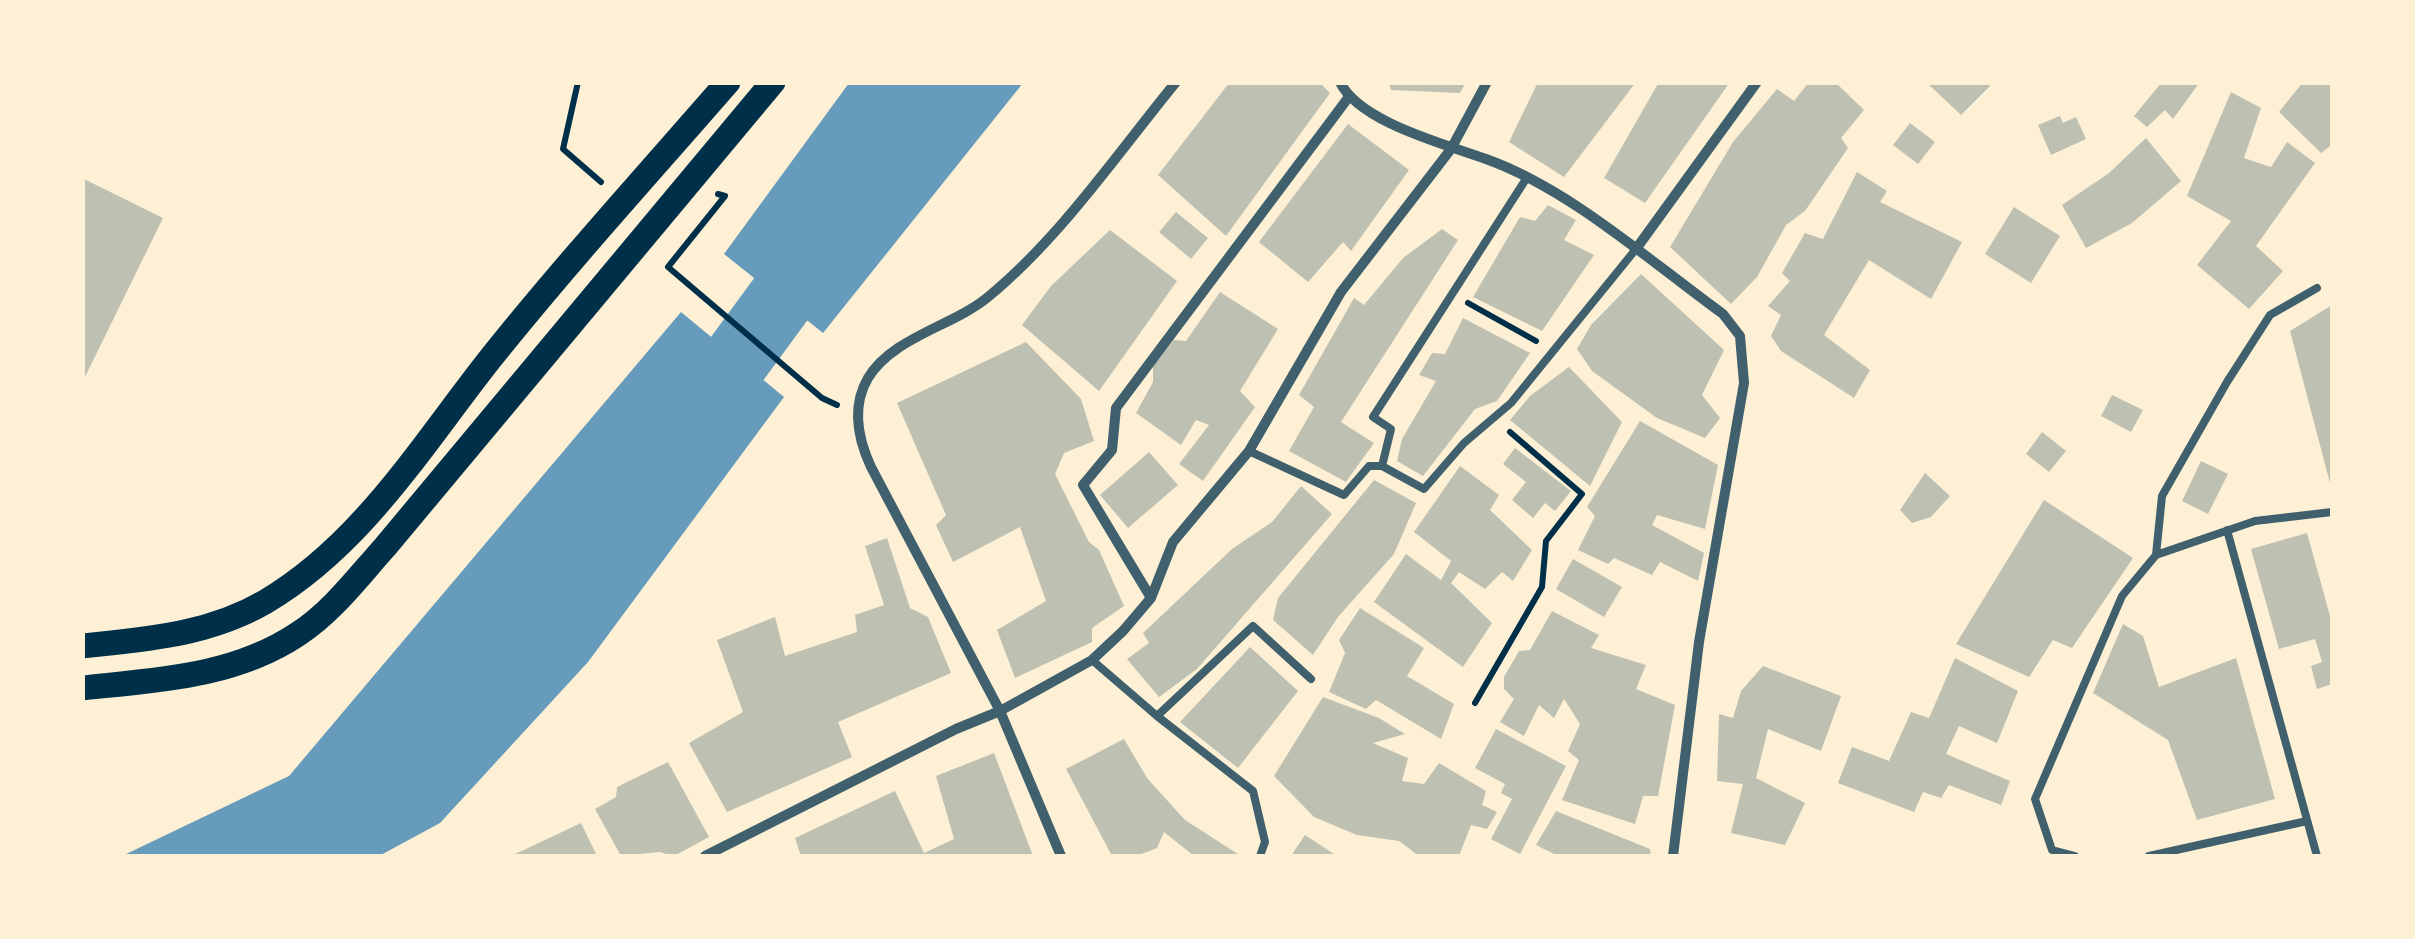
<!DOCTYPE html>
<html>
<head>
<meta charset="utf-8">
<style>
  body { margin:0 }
  #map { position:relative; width:2415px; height:939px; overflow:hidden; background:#fdf0d5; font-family:Georgia,serif }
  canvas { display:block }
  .frame { position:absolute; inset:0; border:85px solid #fdf0d5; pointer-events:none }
</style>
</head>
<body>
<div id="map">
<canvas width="2415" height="939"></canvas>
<div class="frame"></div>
</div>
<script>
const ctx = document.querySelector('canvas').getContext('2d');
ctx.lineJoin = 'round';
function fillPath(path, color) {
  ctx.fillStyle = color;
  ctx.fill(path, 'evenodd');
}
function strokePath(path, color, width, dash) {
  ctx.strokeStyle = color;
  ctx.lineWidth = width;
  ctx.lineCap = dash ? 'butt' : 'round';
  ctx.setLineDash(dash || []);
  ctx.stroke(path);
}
const water = new Path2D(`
  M849,83H1023L823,333L724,254Z
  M681,312L784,397L588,662L440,823L379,856H122L289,776Z`);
const river = new Path2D(`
  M684,431L883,160L935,82`);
const building = new Path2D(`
  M1319,82L1330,93L1226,236L1158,175L1229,83Z
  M1389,82H1466L1460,93L1391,90Z
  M1538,82H1636L1564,177L1509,142Z
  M1659,82H1730L1645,203L1604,178Z
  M1809,82H1835L1864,110L1841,138L1848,148L1805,211L1786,225L1757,277L1731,304L1670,247L1733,142L1777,89L1794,101Z
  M1926,82H1987L1990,86L1961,115Z
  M2162,82H2200L2173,119L2165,110L2147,127L2134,116Z
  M2303,82H2332V145L2321,153L2279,112Z
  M2231,92L2261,108L2244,158L2271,167L2287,142L2315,163L2256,246L2283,271L2249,309L2197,265L2231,221L2187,196Z
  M2060,116L2063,123L2076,117L2086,139L2051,155L2038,125Z
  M1910,123L1935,142L1918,164L1893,145Z
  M1348,124L1409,170L1351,251L1343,242L1308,282L1259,242Z
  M2146,138L2181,181L2132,223L2086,248L2062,205L2109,173Z
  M1857,172L1887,191L1880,202L1962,242L1931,299L1869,260L1824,335L1870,370L1854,398L1781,351L1771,336L1781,315L1768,306L1790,281L1782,273L1805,233L1823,239Z
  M82,178L163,218L82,383Z
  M1548,205L1576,220L1564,240L1594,255L1542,331L1473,297L1520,217L1535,221Z
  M2014,207L2060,236L2031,283L1985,254Z
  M1176,212L1208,238L1191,259L1159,232Z
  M1442,229L1458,240L1341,422L1374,443L1346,482L1289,451L1314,407L1299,395L1354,298L1364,305L1403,258Z
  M1110,230L1177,281L1099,391L1022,325L1051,286Z
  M1641,274L1724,350L1702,395L1720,418L1705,438L1657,418L1592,371L1577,349L1591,325Z
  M1220,292L1278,329L1240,391L1255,407L1203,481L1179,464L1209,425L1196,420L1181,445L1136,413L1153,382V366L1174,340L1186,341Z
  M2332,305V487H2331L2290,331Z
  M1463,318L1530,353L1497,401L1475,409L1423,476L1397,461L1402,439L1436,381L1419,375L1432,353L1445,354Z
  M1026,342L1081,399L1094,441L1064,453L1055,474L1089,542L1099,550L1124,606L1092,628V642L1015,678L997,630L1046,601L1020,527L953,562L936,525L946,515L897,403Z
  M1569,367L1622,422L1590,486L1510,420L1530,396Z
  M2112,395L2143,410L2131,432L2101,416Z
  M1640,421L1718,465L1705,529L1657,515L1652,525L1704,553L1698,581L1660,562L1652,575L1614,558L1608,564L1578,550L1595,516L1587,507Z
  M2042,432L2066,451L2049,472L2026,454Z
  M1515,448L1571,491L1555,511L1545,503L1533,518L1512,500L1526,482L1503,464Z
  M1149,452L1178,485L1128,528L1100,495Z
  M2201,461L2228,474L2208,514L2182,501Z
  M1460,466L1499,495L1490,510L1532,550L1513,581L1502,572L1485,589L1459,572L1451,583L1492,623L1463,667L1374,602L1406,554L1441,580L1451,561L1414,532Z
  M1925,473L1950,496L1931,517L1912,523L1900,510Z
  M1374,480L1416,503L1394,554L1338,617L1313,655L1273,620L1278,598Z
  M1301,486L1332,514L1197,669L1159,697L1127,659L1149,643L1143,633L1232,549L1272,522Z
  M2044,500L2133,558L2072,648L2053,640L2029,677L1956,644Z
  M2307,533L2332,623V684L2317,689L2311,666L2322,662L2315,639L2279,649L2251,549Z
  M887,538L910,608L928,617L951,673L838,722L852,757L727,812L689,743L743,712L717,640L775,617L785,656L857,632L855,615L884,605L865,546Z
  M1573,559L1622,587L1604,617L1556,589Z
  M1360,608L1424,648L1407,676L1454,704L1441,739L1376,700L1366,709L1329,692L1345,653L1339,640Z
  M1552,611L1599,635L1591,648L1646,665L1636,689L1675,705L1658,796H1643L1635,824L1562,800L1579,760L1568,751L1580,724L1564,699L1554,718L1539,705L1524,736L1500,722L1514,699L1504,689V677L1519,651L1530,650Z
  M2123,624L2143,636L2159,687L2236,658L2275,799L2197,820L2168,740L2093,693Z
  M1250,647L1298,691L1238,768L1180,722Z
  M1955,658L2018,691L1997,743L1959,726L1946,754L2010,781L2001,805L1949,785L1941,798L1923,792L1914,812L1838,783L1852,747L1889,761L1911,712L1929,718Z
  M1763,666L1841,696L1821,751L1768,729L1756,778L1805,803L1785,845L1731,833L1743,784L1717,781L1719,714L1733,718L1741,691Z
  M1323,697L1379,718L1405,734L1373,743L1408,758L1402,781L1424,784L1439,763L1486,791L1482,805L1497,812L1487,829L1471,825L1459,856H1419L1399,841L1357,835L1314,817L1274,776Z
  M1496,729L1566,766L1520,854L1491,839L1512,799L1501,793L1505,784L1475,768Z
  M1124,739L1147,778L1185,820L1241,856H1194L1164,832L1157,848L1136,856H1112L1066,769Z
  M994,753L1033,856H801L795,838L895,791L924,853L954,839L936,776Z
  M668,762L709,837L674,856L659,852L621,856L595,809L616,797L617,787Z
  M1556,811L1650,849L1651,856H1558L1536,845Z
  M581,823L597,856H511Z
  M1305,835L1337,856H1291Z`);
const path = new Path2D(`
  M578,82L563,149L601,182
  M718,194L725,196L668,267L822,398L837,405
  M1468,303L1536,341
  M1475,703L1542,587L1546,541L1582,494L1510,432`);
const service = new Path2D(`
  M1526,179L1373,417L1391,429L1382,466L1424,489L1464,443L1511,403L1636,249
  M1249,451L1344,495L1369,466H1382
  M2227,530L2317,856
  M2156,555L2162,496L2227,382L2270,315L2317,288
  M1092,660L1157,716L1253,626L1311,679
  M1157,716L1253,791L1265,842L1260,856
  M2075,856L2052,850L2035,799L2122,596L2156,555L2255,521L2332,512
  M2149,856L2307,821`);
const minor = new Path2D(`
  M1340,82C1359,122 1445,144 1486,159C1570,189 1651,262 1723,314L1740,336L1744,383L1699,642L1673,856
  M1636,249L1757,82
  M1151,598L1083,485L1112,450L1116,408L1348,98
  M705,856L956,729L1000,711L1092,660L1123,631L1151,598L1173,542L1249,451L1341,292L1451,149L1487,82
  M1061,856L1000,711L871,467C858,439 851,407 868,378C893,337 953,326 988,297C1060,238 1117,154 1176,82`);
const primary = new Path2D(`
  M82,646C147,639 208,635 265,602C362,545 422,445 490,359C566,264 648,174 728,82
  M82,688C156,680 234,677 298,634C332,612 358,577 385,547L773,82`);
fillPath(water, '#669bbc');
strokePath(river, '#669bbc', 68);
fillPath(building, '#bec0b2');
strokePath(path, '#003049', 6);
strokePath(service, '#3f606c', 8);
strokePath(minor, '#3f606c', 10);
strokePath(primary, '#003049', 25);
</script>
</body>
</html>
